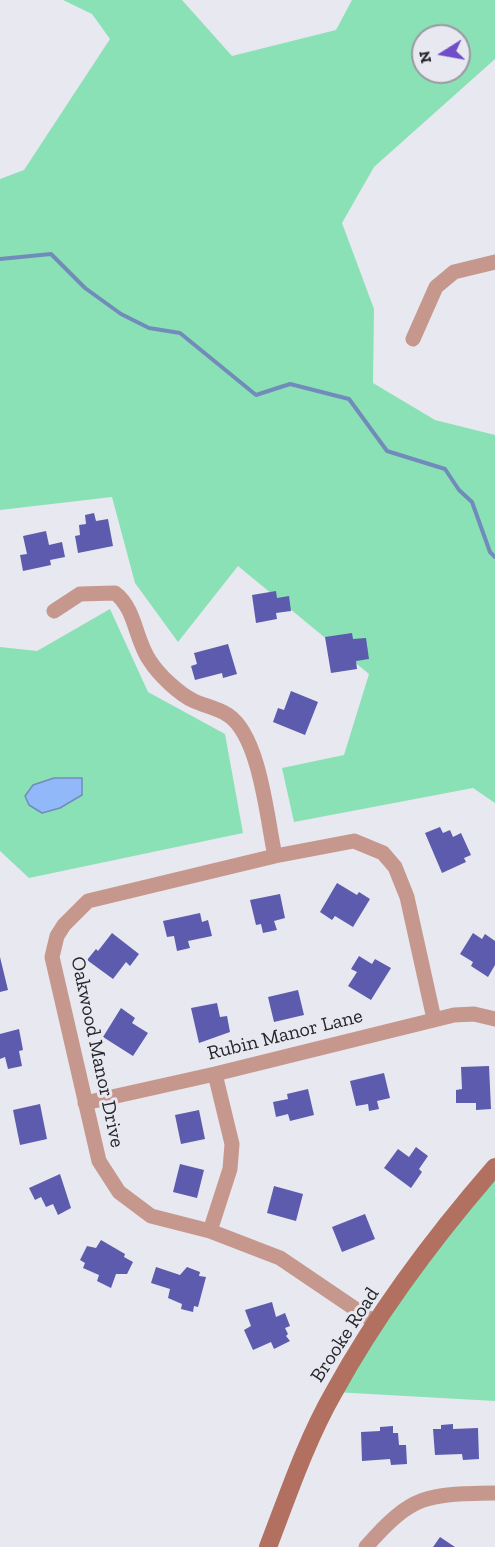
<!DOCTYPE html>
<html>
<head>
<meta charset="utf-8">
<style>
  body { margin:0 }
  #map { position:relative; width:495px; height:1547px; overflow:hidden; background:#e7e8f0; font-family:"Zilla Slab",serif }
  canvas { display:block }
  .north { position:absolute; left:411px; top:24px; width:60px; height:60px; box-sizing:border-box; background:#e7e8f0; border:2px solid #999aa0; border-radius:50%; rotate:259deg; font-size:16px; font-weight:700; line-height:24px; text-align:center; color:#252629 }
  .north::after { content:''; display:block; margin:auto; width:21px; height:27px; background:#704ec7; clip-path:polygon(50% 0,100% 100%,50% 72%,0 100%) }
</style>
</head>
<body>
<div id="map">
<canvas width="495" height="1547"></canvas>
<div class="north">N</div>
</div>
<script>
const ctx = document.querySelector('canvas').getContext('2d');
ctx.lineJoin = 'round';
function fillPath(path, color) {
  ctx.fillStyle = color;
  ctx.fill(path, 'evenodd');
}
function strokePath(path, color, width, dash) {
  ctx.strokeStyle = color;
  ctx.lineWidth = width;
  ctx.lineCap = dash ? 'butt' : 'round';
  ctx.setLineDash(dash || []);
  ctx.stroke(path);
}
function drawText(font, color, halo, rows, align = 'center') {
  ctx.font = font + ' "Zilla Slab",serif';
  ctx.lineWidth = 6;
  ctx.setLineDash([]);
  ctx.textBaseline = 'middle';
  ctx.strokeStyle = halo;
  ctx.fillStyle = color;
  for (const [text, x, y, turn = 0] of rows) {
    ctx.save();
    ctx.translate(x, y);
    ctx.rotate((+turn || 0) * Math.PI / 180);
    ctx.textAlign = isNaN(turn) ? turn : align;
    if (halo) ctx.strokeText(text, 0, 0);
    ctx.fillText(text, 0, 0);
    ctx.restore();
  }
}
const green = new Path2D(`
  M63,0H182L232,56L336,30L352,0H495V59L374,167L342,223L374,309L373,383L435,420L495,435V803L473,788L294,822L282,768L344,755L369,674L238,566L178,642L135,583L112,497L0,510V179L24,170L110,39L92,14ZM423,36H459V72H423Z
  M110,609L148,692L225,734L243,833L29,878L0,851V647L37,651Z
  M495,1167V1401L334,1392Z`);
const water = new Path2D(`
  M54,778H82V795L60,808L42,813L29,805L25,796L33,785Z`);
const stream = new Path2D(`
  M0,259L51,254L85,288L121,314L149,328L180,333L256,395L290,384L349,399L387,451L445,469L459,490L472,502L490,552L495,557`);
const building = new Path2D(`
  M94,513L96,521L108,519L113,546L78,553L75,536L80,535L79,525L86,524L85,515Z
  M46,531L49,545L62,542L65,557L50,560L51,565L23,571L20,555L27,554L23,536Z
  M276,591L277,598L289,596L291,611L276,613L277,619L256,623L252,595Z
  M352,633L353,639L366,638L369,659L356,661L357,669L331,673L325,637Z
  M228,644L237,674L223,678L222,673L195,680L191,666L197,664L194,653Z
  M291,691L318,702L305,735L273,722L278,708L284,710Z
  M440,827L443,833L450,830L453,837L461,833L471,855L464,858L466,862L442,873L425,833Z
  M337,883L357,895L359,892L370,899L353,927L335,916L332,920L320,912Z
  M280,894L285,918L274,921L277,930L263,933L261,924L256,925L250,900Z
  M200,913L202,922L208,920L212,936L188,941L190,948L177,951L174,936L167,937L163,921Z
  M112,933L139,954L130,966L126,962L113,979L87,960L96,949L98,951Z
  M473,933L482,939L485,934L495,941V965L488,977L471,966L473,962L460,954Z
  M359,956L372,964L375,959L391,968L371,1000L348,986L357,972L351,969Z
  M0,957L8,990L0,992Z
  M298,990L304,1015L274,1022L268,997Z
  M217,1003L220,1017L227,1016L230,1032L199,1043L191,1008Z
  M121,1008L135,1018L132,1023L148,1033L133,1056L103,1037Z
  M19,1029L23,1050L19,1051L22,1066L8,1069L5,1057L0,1059V1034Z
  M489,1066L491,1109L476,1110V1103H456V1090L462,1089L461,1067Z
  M384,1073L390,1098L377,1101L379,1109L369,1111L368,1104L356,1106L350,1081Z
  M308,1089L314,1115L290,1121L288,1114L276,1117L273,1102L288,1099L287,1094Z
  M40,1104L47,1139L20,1145L13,1110Z
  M199,1110L205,1139L181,1144L175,1115Z
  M416,1147L428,1156L419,1169L422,1172L411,1188L384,1168L398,1149L409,1157Z
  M180,1164L204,1170L197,1198L173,1192Z
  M60,1174L71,1208L58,1215L53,1204L46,1207L41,1197L35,1200L29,1188Z
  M274,1186L303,1194L296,1221L267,1213Z
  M365,1214L375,1239L342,1252L332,1227Z
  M101,1240L125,1254L124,1257L133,1262L127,1274H116L111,1288L97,1281L99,1275L83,1268L85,1263L80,1260L87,1246L96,1248Z
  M156,1267L180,1275L187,1267L200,1272L199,1276L206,1277L198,1307L194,1306L193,1312L181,1309L182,1304L168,1298L170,1289L151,1283Z
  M272,1302L276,1317L285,1313L290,1326L285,1328L288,1334L286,1336L290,1341L274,1349L271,1342L253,1350L244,1330L251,1326L245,1310Z
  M453,1424V1429L478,1428L479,1459L463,1460L462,1454L435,1455L433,1429H441V1425Z
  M393,1426V1433H398L399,1445H406L407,1464L391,1465L390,1459L362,1461L361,1432L380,1431V1427Z
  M440,1537L455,1547H433Z`);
const street = new Path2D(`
  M413,339L436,287L454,272L495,262
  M54,611L80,594L115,593C136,609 135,640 150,661C159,675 179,694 194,701C205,706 218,708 228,715C260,736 267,819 275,856
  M85,1103L215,1074L454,1015L474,1014L495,1019
  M210,1231L230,1169L232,1144L215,1074
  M376,1323L280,1258L210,1231L151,1216L119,1192L99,1161L52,957L57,936L64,925L88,901L275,856L354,841L383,853L395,867L407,897L434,1019
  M366,1547C412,1494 427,1494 495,1493`);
const secondary = new Path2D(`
  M268,1547C288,1495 306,1441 334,1392C378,1312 435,1236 495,1167`);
const streetNames = [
  ["Rubin Manor Lane",285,1035,-14],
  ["Oakwood Manor Drive",97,1052,78],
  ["Brooke Road",345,1335,-57]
];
fillPath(green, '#8be1b6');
fillPath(water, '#91b8f8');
strokePath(water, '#718cba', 1.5);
strokePath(stream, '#718cba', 4);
fillPath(building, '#5c5bad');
strokePath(street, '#c6988d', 15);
strokePath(secondary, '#b17060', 18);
drawText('20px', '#252629', '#e7e8f0', streetNames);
</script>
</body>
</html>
